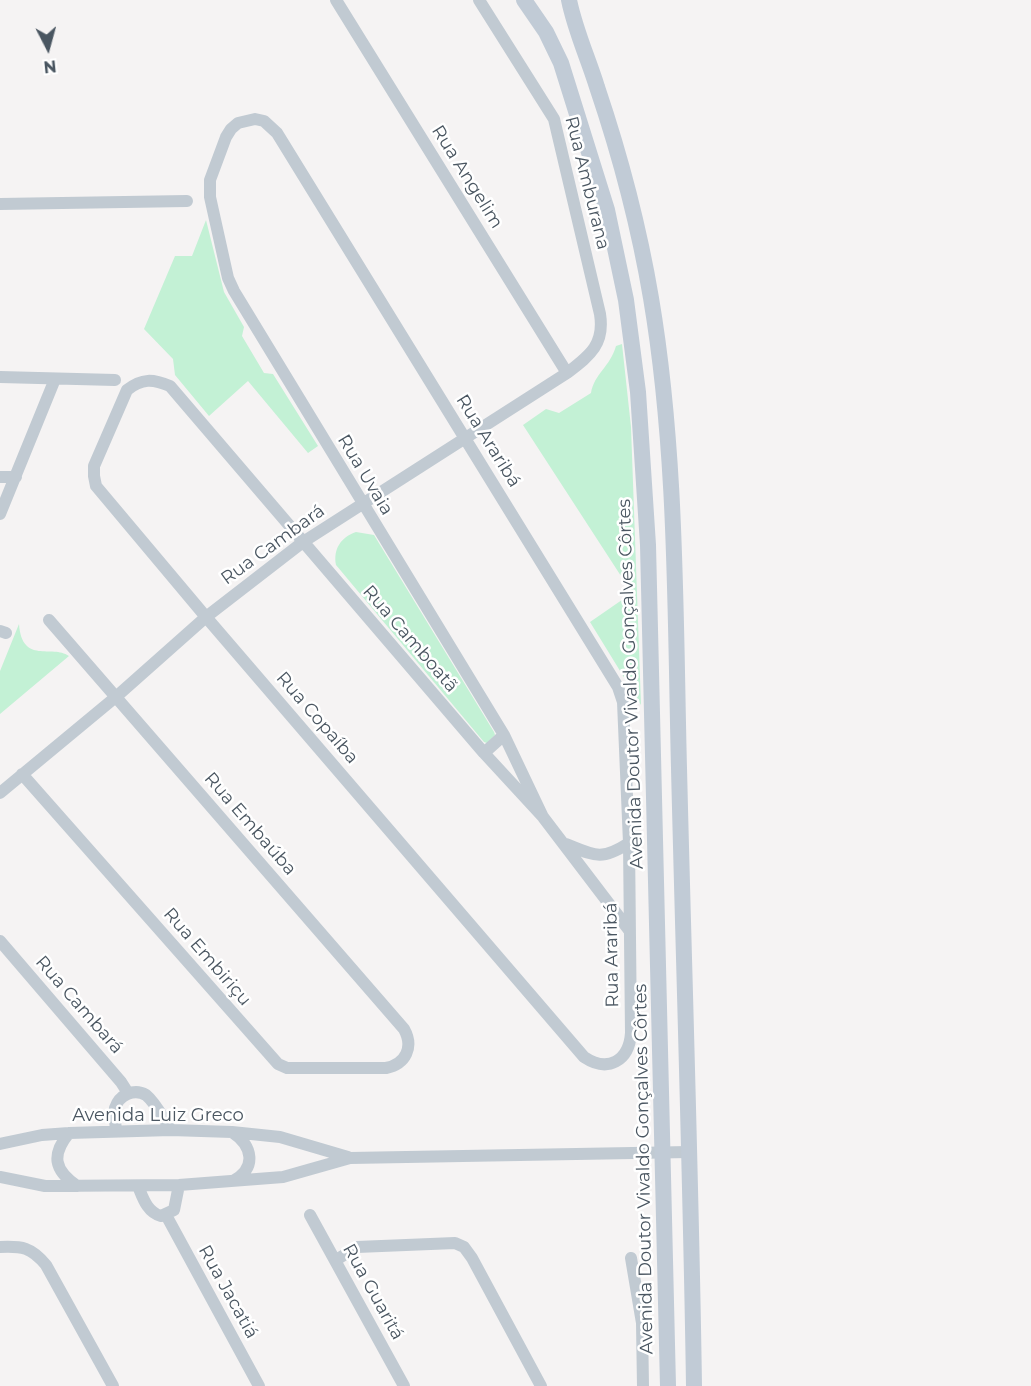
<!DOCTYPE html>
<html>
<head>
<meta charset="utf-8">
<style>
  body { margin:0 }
  #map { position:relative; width:1031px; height:1386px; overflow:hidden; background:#f5f3f3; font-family:Montserrat,sans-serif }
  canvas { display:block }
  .north { position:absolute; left:18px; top:18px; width:60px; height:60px; -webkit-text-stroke:4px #fff; paint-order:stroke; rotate:174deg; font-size:16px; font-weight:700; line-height:24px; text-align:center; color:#4a5661 }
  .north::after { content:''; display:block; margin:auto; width:21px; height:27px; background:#4a5661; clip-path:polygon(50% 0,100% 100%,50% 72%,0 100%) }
</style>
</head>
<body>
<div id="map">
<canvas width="1031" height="1386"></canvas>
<div class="north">N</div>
</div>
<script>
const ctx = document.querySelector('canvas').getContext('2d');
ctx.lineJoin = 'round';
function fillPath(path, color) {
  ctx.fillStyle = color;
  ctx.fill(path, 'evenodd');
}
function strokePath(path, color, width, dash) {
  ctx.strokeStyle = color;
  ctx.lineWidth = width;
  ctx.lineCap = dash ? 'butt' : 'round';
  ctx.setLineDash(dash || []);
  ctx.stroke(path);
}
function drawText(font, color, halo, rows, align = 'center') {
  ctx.font = font + ' Montserrat,sans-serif';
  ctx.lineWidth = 5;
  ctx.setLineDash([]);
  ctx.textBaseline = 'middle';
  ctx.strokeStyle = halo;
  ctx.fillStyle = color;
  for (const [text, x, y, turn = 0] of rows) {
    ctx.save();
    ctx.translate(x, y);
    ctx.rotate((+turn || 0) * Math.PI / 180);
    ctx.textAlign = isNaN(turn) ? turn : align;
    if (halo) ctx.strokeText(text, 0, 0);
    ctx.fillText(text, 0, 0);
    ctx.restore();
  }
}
const green = new Path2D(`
  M206,220L224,292L244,327L242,336L264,373L273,374L318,446L308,453L248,381L209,416L175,375L173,359L144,329L175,256H192Z
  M622,344L631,427L641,705L590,622L632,593L523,425L546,409L559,413L591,393C594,374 610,367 616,346Z
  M356,532L374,535L494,732L495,735L487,743L484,742L336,565C333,549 341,537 356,532Z
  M19,624C22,665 52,644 69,656L0,714V671Z`);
const minor = new Path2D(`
  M336,0L567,373
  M0,204L187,201
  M0,377L115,380
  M0,477H16
  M0,514L55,379
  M0,631L6,633
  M484,753L504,735
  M22,774L278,1064L287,1068H386C406,1064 414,1047 404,1029L49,620
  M0,793L117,696L206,617L303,542L567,373C589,356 605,345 600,314L554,119L479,0
  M543,817L504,735L234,291L228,278L210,197V180L226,137L231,129L238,123L255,119L264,121L277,133L618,687L623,702L629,843L631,1033C629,1061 608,1073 584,1057L206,617L96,486L94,476V466L127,390C142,378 153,379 170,386L484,753L543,817L629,930
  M566,844C595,856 601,861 629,843
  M0,941L121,1082L128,1093
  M116,1131C116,1124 113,1115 115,1108C119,1095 134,1088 146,1095C156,1103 164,1120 171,1130
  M232,1132C253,1146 257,1168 233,1181
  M69,1133C51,1155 54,1170 77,1186
  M0,1144L42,1135L69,1133L171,1130L232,1132L280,1137L348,1157
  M0,1177L45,1186L179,1185L283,1177L350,1158L689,1152
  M138,1186C143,1198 147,1212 161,1216L174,1210L179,1185
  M166,1215L259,1386
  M310,1215L404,1386
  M0,1247C22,1246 31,1247 46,1265L113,1386
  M631,1258L642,1323L643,1386
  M336,1260L357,1247L455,1243L464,1247L472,1258L541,1386`);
const secondary = new Path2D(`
  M524,0L546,32L561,63L607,210L626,300L638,392L648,545L668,1386
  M569,0C575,30 588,58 597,87C620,155 639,227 651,298C677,452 675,611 679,768C684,974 691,1180 694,1386`);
const streetNames = [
  ["Rua Angelim",467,177,58],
  ["Rua Amburana",587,183,76],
  ["Rua Araribá",488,441,58],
  ["Rua Uvaia",365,475,59],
  ["Rua Cambará",273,545,-36],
  ["Rua Camboatã",410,639,49],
  ["Avenida Doutor Vivaldo Gonçalves Côrtes",631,684,-92],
  ["Rua Copaíba",317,718,49],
  ["Rua Embaúba",250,824,49],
  ["Rua Araribá",612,955,-91],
  ["Rua Embiriçu",207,957,49],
  ["Rua Cambará",79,1005,49],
  ["Avenida Luiz Greco",158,1116],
  ["Avenida Doutor Vivaldo Gonçalves Côrtes",644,1169,-91],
  ["Rua Jacatiá",228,1292,61],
  ["Rua Guaritá",373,1292,61]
];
fillPath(green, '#c3f1d5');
strokePath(minor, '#c1cad2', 12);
strokePath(secondary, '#c1cbd6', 16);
drawText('18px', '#4a5661', '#fff', streetNames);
</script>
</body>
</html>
